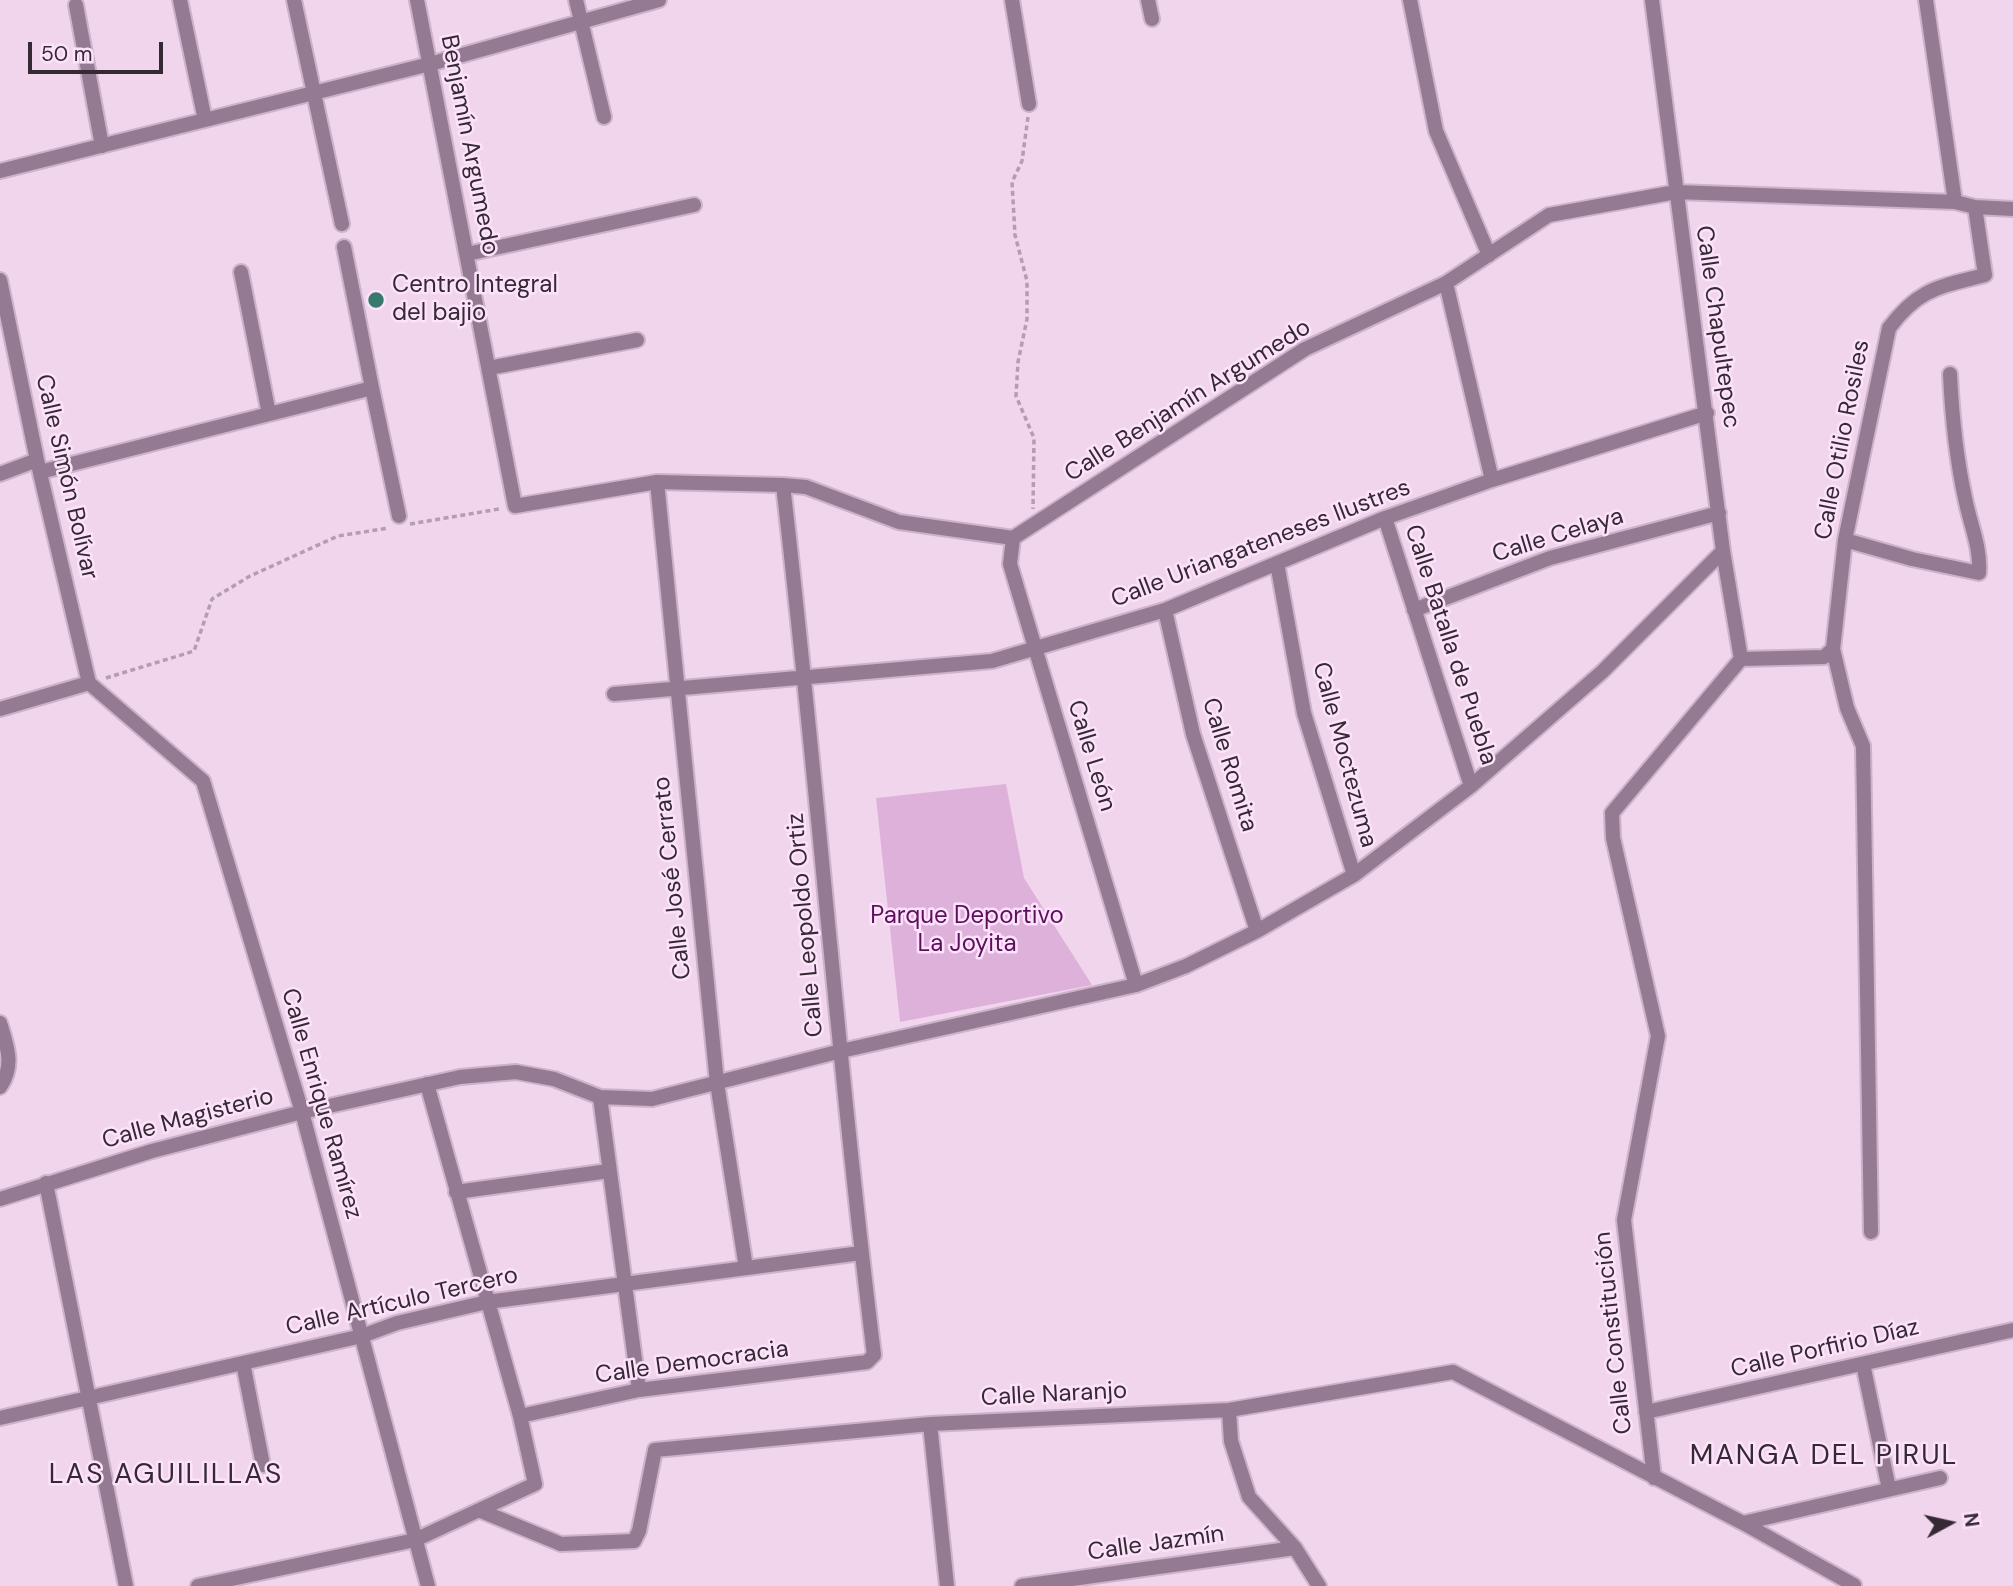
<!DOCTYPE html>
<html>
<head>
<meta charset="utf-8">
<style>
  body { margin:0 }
  #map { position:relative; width:2013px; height:1586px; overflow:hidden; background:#f0d5ed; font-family:"DM Sans",sans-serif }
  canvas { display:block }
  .north { position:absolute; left:1915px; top:1488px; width:70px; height:70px; -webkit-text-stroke:5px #fde2fb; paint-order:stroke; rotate:82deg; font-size:19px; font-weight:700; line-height:28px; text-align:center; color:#352a34 }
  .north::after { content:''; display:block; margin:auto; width:24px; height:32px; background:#352a34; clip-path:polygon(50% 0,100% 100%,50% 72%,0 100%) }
  .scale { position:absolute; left:28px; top:42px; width:135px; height:32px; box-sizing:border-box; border:4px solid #352a34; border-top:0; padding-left:9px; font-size:21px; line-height:24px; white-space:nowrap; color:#352a34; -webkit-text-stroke:5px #fde2fb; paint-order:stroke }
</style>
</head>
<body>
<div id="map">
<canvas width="2013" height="1586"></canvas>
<div class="north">N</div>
<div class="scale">50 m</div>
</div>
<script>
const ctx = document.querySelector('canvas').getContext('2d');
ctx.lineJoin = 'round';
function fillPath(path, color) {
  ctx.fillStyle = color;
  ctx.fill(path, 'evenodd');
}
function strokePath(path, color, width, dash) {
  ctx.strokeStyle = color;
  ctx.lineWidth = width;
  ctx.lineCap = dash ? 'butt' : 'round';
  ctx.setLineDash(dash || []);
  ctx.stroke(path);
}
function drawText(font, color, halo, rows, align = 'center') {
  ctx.font = font + ' "DM Sans",sans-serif';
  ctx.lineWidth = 5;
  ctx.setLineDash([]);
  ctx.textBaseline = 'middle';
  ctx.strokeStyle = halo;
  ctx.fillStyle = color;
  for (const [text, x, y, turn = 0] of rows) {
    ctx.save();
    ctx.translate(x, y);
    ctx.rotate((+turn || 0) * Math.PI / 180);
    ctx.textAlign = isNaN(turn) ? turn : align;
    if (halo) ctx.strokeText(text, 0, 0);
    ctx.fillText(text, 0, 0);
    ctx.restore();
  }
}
const green = new Path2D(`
  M1006,784L1024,878L1092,985L900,1022L876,798Z`);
const path = new Path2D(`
  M1028,117L1022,161L1012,182L1015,235L1027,281V319L1018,362L1016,396L1034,438L1033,509
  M410,524L499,509
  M106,678L194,651L212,599L250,576L338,536L389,528`);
const street = new Path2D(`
  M180,0L205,120
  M294,0L342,224
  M417,0L515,506L657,482L783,485L806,487L899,522L1013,538L1305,349L1446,283L1549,215L1676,192L1955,202L1975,207L2013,209
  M576,0L604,117
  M1012,0L1029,104
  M1148,0L1152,19
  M1410,0L1436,131L1489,255
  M1652,0L1723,551L1741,659
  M1926,0L1955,202
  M76,5L102,146
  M0,171L430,64L659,0
  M467,254L694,205
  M241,272L269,414
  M0,280L37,460L89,683
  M1446,283L1492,480
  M489,368L637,340
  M372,388L399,516
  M40,472L372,388L344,247
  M0,474L37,460
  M657,482L717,1083L746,1268
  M1385,518L1471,786
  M1013,538L1010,564L1136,985
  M1845,540L1912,559L1979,573C1981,547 1970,524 1965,498C1956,457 1952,416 1950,374
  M1277,563L1304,713L1354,875
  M1165,610L1193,734L1257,931
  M1414,610L1550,558L1719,513
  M1833,649L1847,708L1863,746L1871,1232
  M1741,659L1824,657L1833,649L1845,540L1889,328C1919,288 1939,287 1985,275L1975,207
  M89,683L203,781L302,1112L428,1586
  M614,694L992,661L1165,610L1385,518L1492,480L1707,413
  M0,709L89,683
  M0,1023C7,1046 15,1065 0,1087
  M600,1097L639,1390
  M46,1183L126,1586
  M456,1192L609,1171
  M0,1199L152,1151L302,1112L460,1077L516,1072L554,1079L600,1097L652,1099L841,1051L1136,985L1186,966L1257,931L1354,875L1471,786L1602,672L1723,551
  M243,1363L263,1465
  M1863,1364L1889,1489
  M1229,1410L1231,1441L1249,1497L1295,1548L1319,1586
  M1646,1412L2013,1330
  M520,1416L639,1390L867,1362L874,1355C838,1066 817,775 783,485
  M0,1418L362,1336L397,1323L487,1302L861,1253
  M930,1424L947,1586
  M1654,1478L1624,1220L1658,1036L1613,838L1612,813L1741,659
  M481,1511L561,1544L634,1541L639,1531L655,1450L930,1424L1229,1410L1453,1372L1743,1523L1854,1585
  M1743,1523L1940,1478
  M198,1586L415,1540L535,1484L520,1416L427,1084
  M1022,1586L1295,1548`);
const markers = [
  [376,300,9,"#377a6d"]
];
const streetNames = [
  ["Benjamín Argumedo",469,145,79],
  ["Calle Chapultepec",1717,327,82],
  ["Calle Benjamín Argumedo",1188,401,-32],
  ["Calle Otilio Rosiles",1843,440,-79],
  ["Calle Simón Bolívar",66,477,77],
  ["Calle Celaya",1558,536,-17],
  ["Calle Uriangateneses Ilustres",1261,544,-21],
  ["Calle Batalla de Puebla",1450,645,72],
  ["Calle Moctezuma",1344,755,75],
  ["Calle León",1091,756,73],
  ["Calle Romita",1229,765,73],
  ["Calle José Cerrato",673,878,-96],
  ["Calle Leopoldo Ortiz",806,925,-95],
  ["Calle Enrique Ramírez",321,1104,74],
  ["Calle Magisterio",188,1119,-15],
  ["Calle Artículo Tercero",402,1302,-13],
  ["Calle Constitución",1614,1333,-96],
  ["Calle Porfirio Díaz",1825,1349,-13],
  ["Calle Democracia",692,1363,-8],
  ["Calle Naranjo",1054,1395,-3],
  ["Calle Jazmín",1156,1544,-8]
];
const poiNames = [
  ["Centro Integral",392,286],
  ["del bajio",392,314]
];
const parkNames = [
  ["Parque Deportivo",967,917],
  ["La Joyita",967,945]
];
const quarterNames = [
  ["MANGA DEL PIRUL",1824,1457],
  ["LAS AGUILILLAS",166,1476]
];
fillPath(green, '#deb1db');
strokePath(street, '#cbb3c8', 18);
strokePath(path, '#b39db1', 3.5, [5, 3.5]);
strokePath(street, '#957a93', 14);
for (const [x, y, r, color] of markers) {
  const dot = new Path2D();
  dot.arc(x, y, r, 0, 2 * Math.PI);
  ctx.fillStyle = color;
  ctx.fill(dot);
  strokePath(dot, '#fde2fb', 2.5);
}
drawText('24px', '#352a34', '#fde2fb', streetNames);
drawText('24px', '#352a34', '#fde2fb', poiNames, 'left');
drawText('24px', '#5c105c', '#fde2fb', parkNames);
ctx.letterSpacing = '2px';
drawText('28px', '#352a34', '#fde2fb', quarterNames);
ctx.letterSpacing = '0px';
</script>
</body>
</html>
